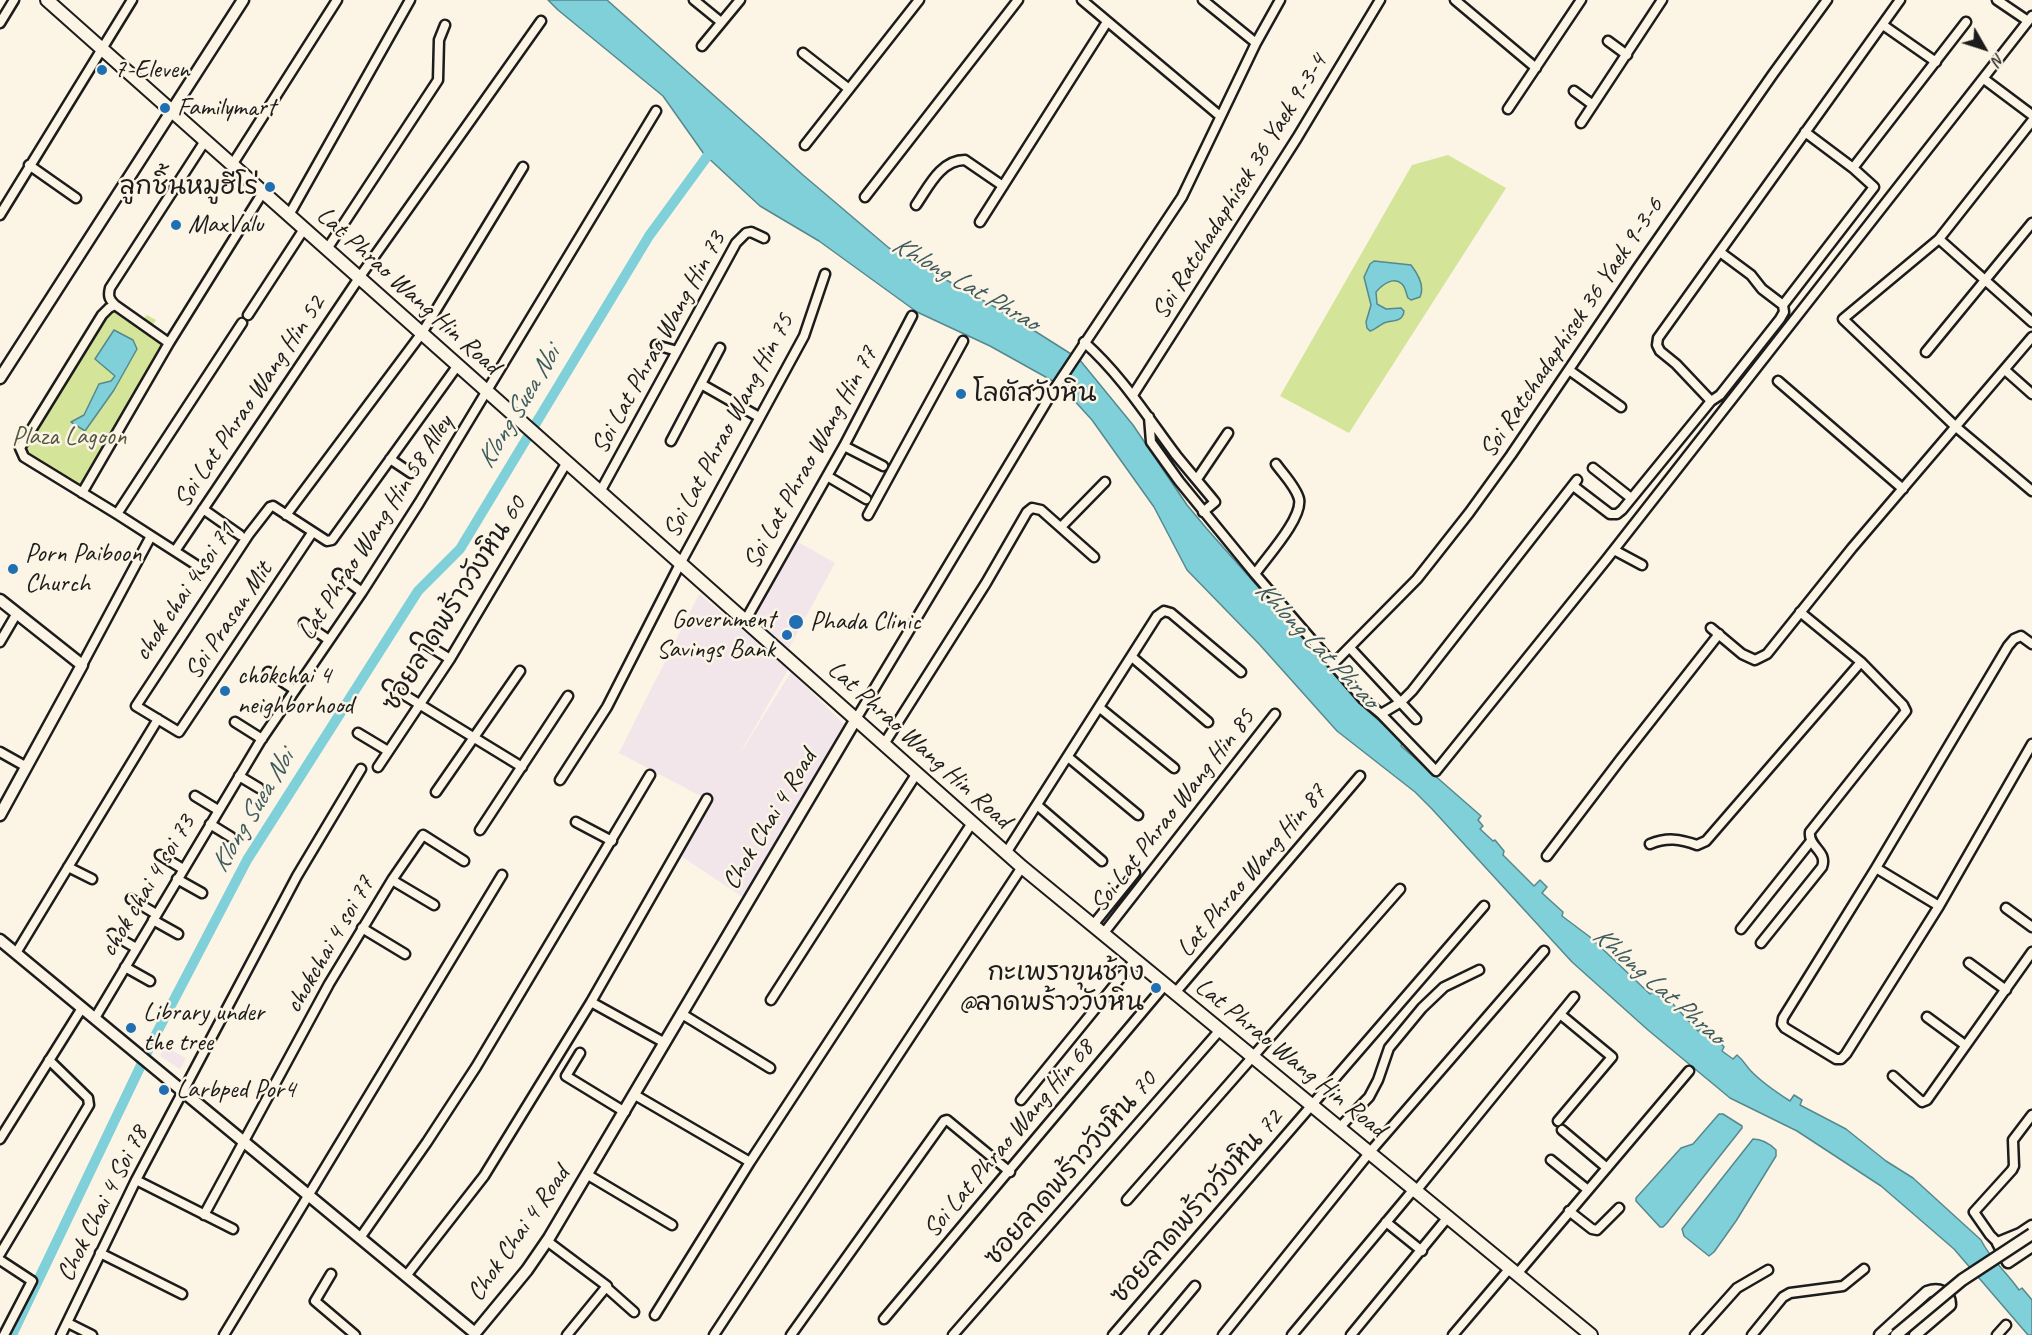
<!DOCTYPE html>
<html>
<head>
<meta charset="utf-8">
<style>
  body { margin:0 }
  #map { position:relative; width:2032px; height:1335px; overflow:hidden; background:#fcf5e5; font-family:Caveat,sans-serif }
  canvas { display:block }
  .north { position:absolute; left:1954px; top:18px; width:60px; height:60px; -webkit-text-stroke:4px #fcf5e5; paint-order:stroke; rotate:129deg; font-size:16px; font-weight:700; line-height:24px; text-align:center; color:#1c1c1c }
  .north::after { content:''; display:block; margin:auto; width:21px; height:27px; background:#1c1c1c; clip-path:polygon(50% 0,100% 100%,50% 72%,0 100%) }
</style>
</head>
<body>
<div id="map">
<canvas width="2032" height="1335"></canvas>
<div class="north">N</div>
</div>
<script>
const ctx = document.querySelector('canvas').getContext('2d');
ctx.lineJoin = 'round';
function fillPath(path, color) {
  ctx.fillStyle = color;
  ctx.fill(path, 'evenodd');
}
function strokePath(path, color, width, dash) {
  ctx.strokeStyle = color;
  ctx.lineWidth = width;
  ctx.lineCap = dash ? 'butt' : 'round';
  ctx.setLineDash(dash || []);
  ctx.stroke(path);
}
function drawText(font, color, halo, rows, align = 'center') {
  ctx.font = font + ' Caveat,"Playpen Sans Thai",sans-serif';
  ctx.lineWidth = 5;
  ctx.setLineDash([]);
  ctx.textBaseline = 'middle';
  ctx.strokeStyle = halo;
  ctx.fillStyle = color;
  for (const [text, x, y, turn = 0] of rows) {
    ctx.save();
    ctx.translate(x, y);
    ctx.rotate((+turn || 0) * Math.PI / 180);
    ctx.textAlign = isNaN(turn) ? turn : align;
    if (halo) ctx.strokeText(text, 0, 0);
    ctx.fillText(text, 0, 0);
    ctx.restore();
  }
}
const built = new Path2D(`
  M793,539L835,563L788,650L751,615Z
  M699,594L789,668L736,760L791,672L847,727L747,900L681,856L712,802L619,753Z
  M164,1046L186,1058L180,1069L160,1056Z`);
const green = new Path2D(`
  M1448,155L1506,188L1349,433L1280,396L1412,165Z
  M112,298L144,318L147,315L156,320L152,326L162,339L169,337L83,485H76L26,456L19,449Z`);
const water = new Path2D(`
  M548,0H607L803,175L889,248L1011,316L1079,359L1133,425L1187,505L1207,529L1367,710L1403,742L1401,746L1481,816L1478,820L1483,826L1480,829L1493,841L1495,840L1504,851L1503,855L1534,886L1540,880L1547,887L1542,893L1563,912L1562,916L1590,937L1650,994L1652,992L1673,1004L1698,1031L1705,1024L1724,1047L1722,1051L1733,1059L1737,1055C1743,1060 1745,1064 1750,1070C1761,1082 1776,1092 1790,1101L1794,1095L1802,1100L1800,1105L1846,1129L1886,1161L1913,1178L1981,1240C1990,1259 2007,1272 2019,1290L2022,1288L2032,1300V1335H2028L1954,1249L1881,1186L1797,1131L1730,1098L1648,1030L1572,962L1432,809L1415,792L1337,731L1260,645L1187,570L1154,507L1092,420L1060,385L990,346L917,312L819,241L760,206L704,154L663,96L558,10Z
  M1374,261L1411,265C1418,274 1425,286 1420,297L1411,300L1408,298C1406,294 1406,288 1402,284C1393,276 1382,285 1376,292L1377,304L1386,309L1401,308L1404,311C1403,322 1393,320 1384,323C1378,326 1375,330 1370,331L1367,328L1366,322L1371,305L1364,277L1370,264Z
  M114,330L133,340L137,349L114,390L85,431L71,422L84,415L99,384L111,381L115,376L95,359Z
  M1719,1114H1723L1742,1126V1128L1667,1223L1663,1227H1660L1636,1201V1198L1681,1148L1693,1144Z
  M1753,1139C1762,1139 1770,1144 1776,1150V1156L1736,1221L1714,1252L1709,1256L1684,1236L1682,1229Z`);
const canal = new Path2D(`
  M12,1335L154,1038L247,860L418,591L460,549L649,236L714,147`);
const minor = new Path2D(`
  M694,0L721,22
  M1082,0L1220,116
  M1203,0L1256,43
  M1455,0L1536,68
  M1997,0L2028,21
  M0,23L14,0
  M1883,25L1936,62
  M1608,41L1627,55
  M702,46L740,0
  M803,53L849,89
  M1984,79L2032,115
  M1574,91L1593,105
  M1508,109L1581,0
  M2032,121L1939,239L1843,319L1956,427L2032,491
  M1581,123L1662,0
  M1805,132L1853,168L1966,22
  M805,145L919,0
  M29,165L76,198
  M232,165L337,0
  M865,197L1018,0
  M916,205C928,188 940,160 965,160L1003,186
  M0,215L132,0
  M289,215L410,0
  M980,222L1107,22
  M1939,239L2032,322
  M327,249L438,80L439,40L445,25
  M1720,252L1751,275L1762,289L1783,305
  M115,305L109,308L102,315L20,448L24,457L117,514L201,568
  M248,315L304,229
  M1084,342C1122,376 1146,415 1176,455C1189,471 1202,486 1215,502L1203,512
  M169,343L115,305C109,299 108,296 110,288L205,141
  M656,345L677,351
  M720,348L701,384L759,417
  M1926,352L2032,223
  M1569,370L1621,407
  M2005,370L2032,394
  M1778,381L1903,489
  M1133,395L1297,138L1380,0
  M1711,401L1676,364L1660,351L1657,345L1658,338L1900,0
  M1149,417L1151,442L1179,481L1255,574L1363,699L1381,714L1436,771L1606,560L2032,16
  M671,441L701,384
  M844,446L883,466
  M390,459L411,473
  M1593,468L1631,498
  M827,476L866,499
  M1197,479L1228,433
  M1576,488L1610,514H1617L1622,510L1711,401L1720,395L1780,319L1784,312L1783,305L1874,187L1853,168
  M600,492L736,243L746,233L751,232L764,238
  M82,493L169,343L263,192
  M203,509L240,535
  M117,514L242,323
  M286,515L422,333L523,167
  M868,515L963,341
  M1061,527L1105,482
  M312,533L179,732L136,706L249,534L270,507L273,506L327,541L332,540L458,365
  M1614,550L1642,565
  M175,551L359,278L541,21
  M338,574L362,592
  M1255,574C1266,558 1303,518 1299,499C1296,487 1283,474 1276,464
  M745,621L844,446L912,316
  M304,623L329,640
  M1711,628L1742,654L1755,660L1767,654L1852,548L2032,337
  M416,638L450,659
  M0,642L17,613
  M2032,644L2021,636L2014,639L2008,646L1876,868L1783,1018L1782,1024L1785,1028L1836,1059H1841L1846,1054L1939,906L2032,744
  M1350,648L1416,719
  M1132,657L1208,722
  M1333,664L1417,579L1469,513L1511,455L1637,269L1773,74L1827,0
  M82,665L151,536
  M268,672L295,690
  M388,685L522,767
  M1100,708L1174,768
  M1381,714L1401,702L1412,691L1577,480
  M856,719L1053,391L1182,197L1256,43L1280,0
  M235,722L262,739
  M358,733L388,751
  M884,744L986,583L1027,512L1032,508L1041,510L1094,557
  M0,752L25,766
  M1068,757L1138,815
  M378,767L450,659L567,462
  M239,776L259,788
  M560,780L607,707L680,564L804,336L825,274
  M436,792L520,671
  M195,796L218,810
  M1037,805L1102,861
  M576,822L612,841
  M210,824L231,837
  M480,830L568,696
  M1650,844C1667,837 1680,839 1697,845L1706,841L1861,662
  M1006,853L1157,616L1164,611L1171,613L1241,672
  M160,855L183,869
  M1547,856L1620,760L1719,634
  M68,867L92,879
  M1876,868L1939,906
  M177,879L202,893
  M392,880L434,905
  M131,899L156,914
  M2006,908L2032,927
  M153,920L178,934
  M1093,925L1135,873
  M362,928L405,954
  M1741,929L1811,841
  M112,934L136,948
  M1103,934L1275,714
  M1761,943L1822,867C1828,851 1808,847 1810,832L1906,711L1903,705L1861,662L1800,612
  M16,953L158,719
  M1969,963L2006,990
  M125,967L150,981
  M1175,993L1360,776
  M771,1000L917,773
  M591,1002L665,1043
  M682,1014L770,1068
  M1927,1017L1965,1045
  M95,1018L261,740L362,592L419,503L656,111
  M580,1053L566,1076L625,1112
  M1893,1076L1922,1102L1927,1100L2032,952
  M635,1095L750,1162
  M1021,1100L1135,960
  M1558,1121L1612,1057L1560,1014
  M1339,1128L1369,1097L1378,1080L1389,1048L1422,1008L1444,987L1479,970
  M1562,1130L1607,1168
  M0,1139L82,1008
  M1551,1160L1588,1190
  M588,1175L672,1225
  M136,1180L233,1229
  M1416,1191L1574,997
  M1127,1200L1400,889
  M1569,1211L1592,1229L1597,1230L1619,1208
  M204,1215L329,984L392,880L423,835L464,861
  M1386,1222L1422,1251
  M360,1238L427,1142L476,1067L650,775
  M547,1241L607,1286L567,1335
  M1998,1243L1990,1235L1974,1212L2012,1170L2014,1166L2013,1140L2032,1115
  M100,1253L182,1294
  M0,1254L89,1105L88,1098L49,1060
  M0,1260L32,1281L4,1335
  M331,1274L315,1301L355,1335
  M1517,1274L1689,1071
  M406,1276L484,1176L591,1002L707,799
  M607,1288L634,1312
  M655,1315L750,1162L972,823
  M884,1319L1165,985
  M68,1323L92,1335
  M61,1335L136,1180L297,876L361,769
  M224,1335L502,875
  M714,1335L1022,867
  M791,1335L944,1121L947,1120L1010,1172
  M953,1335L1220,1030
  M1113,1335L1484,906
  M1154,1335L1195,1286
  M1223,1335L1370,1152L1544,951
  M1292,1335L1414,1189
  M1351,1335L1448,1217
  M1453,1335L1510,1268
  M1695,1335L1737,1288L1768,1270
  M1752,1335L1783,1297L1790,1293L1843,1286L1864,1269
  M1997,1335L2006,1325`);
const tertiary = new Path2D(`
  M0,378L243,0
  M0,600L82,665L0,815
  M0,940L475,1333L527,1270L549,1238L856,719
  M2032,1226L2020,1234L1998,1243L2008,1262L2032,1246
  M1880,1335L1927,1292C1938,1288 1950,1291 1950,1305L1915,1335`);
const secondary = new Path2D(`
  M47,0L1022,867L1591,1335`);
const tertiaryBridge = new Path2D(`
  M1896,1335L1962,1280L2032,1234`);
const markers = [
  [102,70,6,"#1f6fb2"],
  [165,108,6,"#1f6fb2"],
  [270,187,6,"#1f6fb2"],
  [176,225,6,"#1f6fb2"],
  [961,394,6,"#1f6fb2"],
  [13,569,6,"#1f6fb2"],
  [796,622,8,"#1f6fb2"],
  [787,635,6,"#1f6fb2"],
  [225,691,6,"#1f6fb2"],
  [1156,988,6,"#1f6fb2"],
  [131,1028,6,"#1f6fb2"],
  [164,1090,6,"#1f6fb2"]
];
const poiNames = [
  ["7-Eleven",114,70],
  ["Familymart",177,108],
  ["ลูกชิ้นหมูฮีโร่",258,187,"right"],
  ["MaxValu",188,225],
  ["โลตัสวังหิน",973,394],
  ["Porn Paiboon",25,554],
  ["Church",25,584],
  ["Government",775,620,"right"],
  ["Savings Bank",775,650,"right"],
  ["Phada Clinic",810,622],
  ["chokchai 4",237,676],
  ["neighborhood",237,706],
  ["กะเพราขุนช้าง",1144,973,"right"],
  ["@ลาดพร้าววังหิน",1144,1003,"right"],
  ["Library under",143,1013],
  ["the tree",143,1043],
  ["Larbped Por4",176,1090]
];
const streetNames = [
  ["Soi Ratchadaphisek 36 Yaek 9-3-4",1240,187,-58],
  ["Lat Phrao Wang Hin Road",408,291,42],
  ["Soi Ratchadaphisek 36 Yaek 9-3-6",1572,328,-56],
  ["Soi Lat Phrao Wang Hin 73",659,343,-61],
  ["Soi Lat Phrao Wang Hin 52",250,402,-56],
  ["Soi Lat Phrao Wang Hin 75",729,426,-62],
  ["Soi Lat Phrao Wang Hin 77",811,458,-61],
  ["Lat Phrao Wang Hin 58 Alley",376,528,-57],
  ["chok chai 4 soi 71",185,592,-56],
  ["ซอยลาดพร้าววังหิน 60",455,604,-58],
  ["Soi Prasan Mit",229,621,-56],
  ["Lat Phrao Wang Hin Road",919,745,42],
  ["Soi Lat Phrao Wang Hin 85",1173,811,-52],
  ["Chok Chai 4 Road",770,820,-59],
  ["Lat Phrao Wang Hin 87",1252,871,-50],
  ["chok chai 4 soi 73",148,886,-59],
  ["chokchai 4 soi 77",330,945,-60],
  ["Lat Phrao Wang Hin Road",1290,1058,39],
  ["Soi Lat Phrao Wang Hin 68",1009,1139,-50],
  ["ซอยลาดพร้าววังหิน 70",1071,1169,-49],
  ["Chok Chai 4 Soi 78",103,1204,-63],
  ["ซอยลาดพร้าววังหิน 72",1197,1207,-49],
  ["Chok Chai 4 Road",519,1234,-55]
];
const parkNames = [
  ["Plaza Lagoon",69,437]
];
const waterNames = [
  ["Khlong Lat Phrao",965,284,30],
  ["Klong Suea Noi",519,408,-59],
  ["Khlong Lat Phrao",1316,645,46],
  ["Klong Suea Noi",253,812,-59],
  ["Khlong Lat Phrao",1658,986,41]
];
fillPath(built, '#f2e6ea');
fillPath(green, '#d4e498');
fillPath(water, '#7fd0d9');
strokePath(water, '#57888d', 1.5);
strokePath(canal, '#7fd0d9', 10);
strokePath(minor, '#1c1c1c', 13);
strokePath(tertiary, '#1c1c1c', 15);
strokePath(secondary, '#1c1c1c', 16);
strokePath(minor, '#fcf5e5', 8);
strokePath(tertiary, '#fcf5e5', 10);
strokePath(secondary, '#fcf5e5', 12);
strokePath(tertiaryBridge, '#1c1c1c', 15, []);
strokePath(tertiaryBridge, '#fcf5e5', 10);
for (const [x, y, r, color] of markers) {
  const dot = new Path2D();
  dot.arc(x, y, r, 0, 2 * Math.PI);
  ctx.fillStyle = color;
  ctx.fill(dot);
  strokePath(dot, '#fcf5e5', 2);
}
drawText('26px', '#1c1c1c', '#fcf5e5', poiNames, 'left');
drawText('26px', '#1c1c1c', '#fcf5e5', streetNames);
drawText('26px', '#535841', '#fcf5e5', parkNames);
drawText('italic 27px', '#3f5b5e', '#fcf5e5', waterNames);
</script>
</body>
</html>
